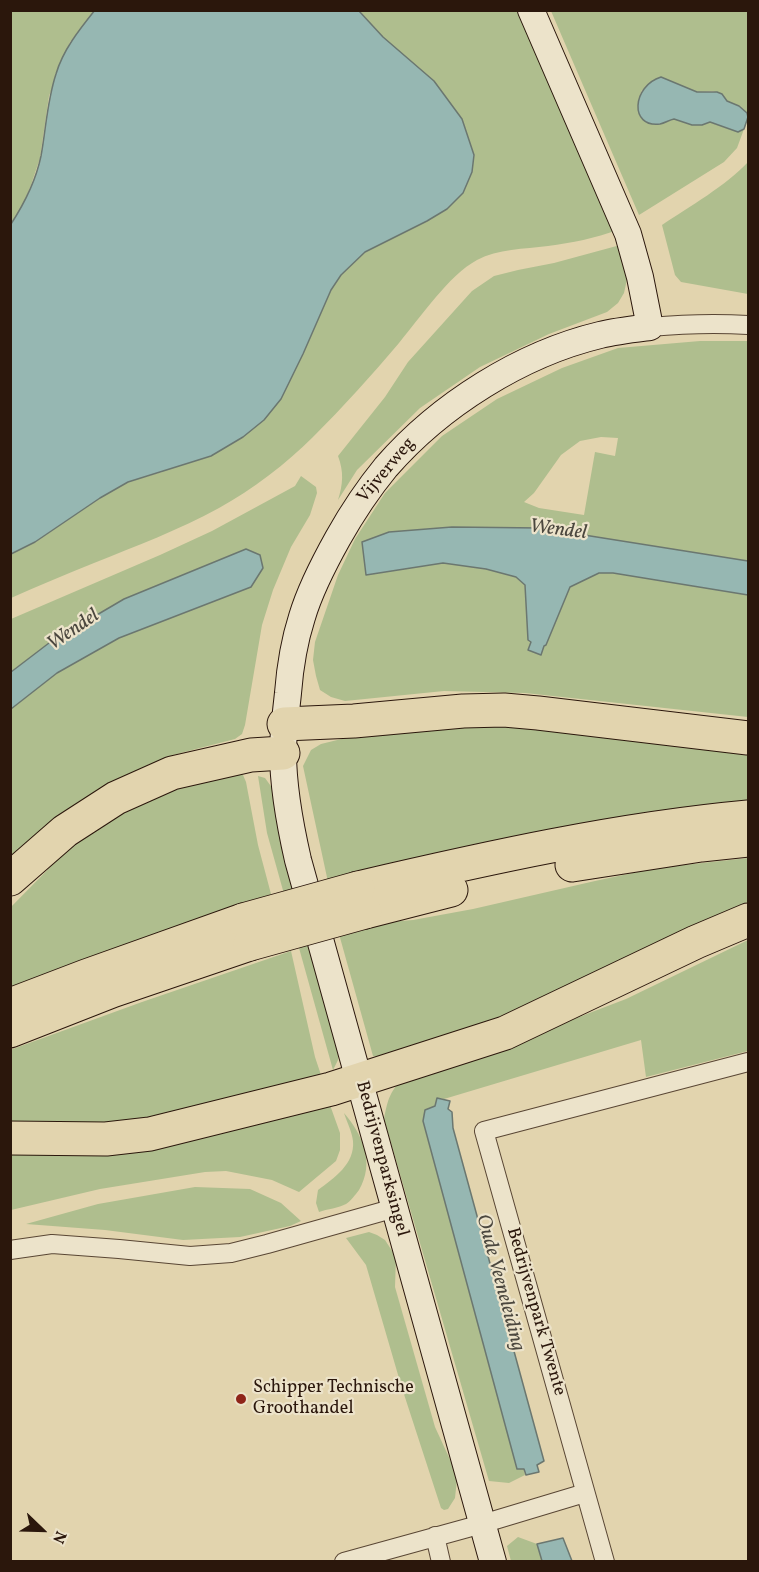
<!DOCTYPE html>
<html>
<head>
<meta charset="utf-8">
<style>
  body { margin:0 }
  #map { position:relative; width:759px; height:1572px; overflow:hidden; background:#e2d4ae; font-family:Vollkorn,serif }
  canvas { display:block }
  .frame { position:absolute; inset:0; border:12px solid #2b170c; pointer-events:none }
  .north { position:absolute; left:12px; top:1500px; width:60px; height:60px; -webkit-text-stroke:4px #ece3ca; paint-order:stroke; rotate:113deg; font-size:16px; font-weight:700; line-height:24px; text-align:center; color:#2b170c }
  .north::after { content:''; display:block; margin:auto; width:21px; height:27px; background:#2b170c; clip-path:polygon(50% 0,100% 100%,50% 72%,0 100%) }
</style>
</head>
<body>
<div id="map">
<canvas width="759" height="1572"></canvas>
<div class="frame"></div>
<div class="north">N</div>
</div>
<script>
const ctx = document.querySelector('canvas').getContext('2d');
ctx.lineJoin = 'round';
function fillPath(path, color) {
  ctx.fillStyle = color;
  ctx.fill(path, 'evenodd');
}
function strokePath(path, color, width, dash) {
  ctx.strokeStyle = color;
  ctx.lineWidth = width;
  ctx.lineCap = dash ? 'butt' : 'round';
  ctx.setLineDash(dash || []);
  ctx.stroke(path);
}
function drawText(font, color, halo, rows, align = 'center') {
  ctx.font = font + ' Vollkorn,serif';
  ctx.lineWidth = 4.5;
  ctx.setLineDash([]);
  ctx.textBaseline = 'middle';
  ctx.strokeStyle = halo;
  ctx.fillStyle = color;
  for (const [text, x, y, turn = 0] of rows) {
    ctx.save();
    ctx.translate(x, y);
    ctx.rotate((+turn || 0) * Math.PI / 180);
    ctx.textAlign = isNaN(turn) ? turn : align;
    if (halo) ctx.strokeText(text, 0, 0);
    ctx.fillText(text, 0, 0);
    ctx.restore();
  }
}
const green = new Path2D(`
  M10,11H95L70,42L49,96L40,158L31,185L21,210L11,224Z
  M359,11H522L618,230C595,238 572,243 548,246C524,249 498,249 477,260C449,275 420,318 399,343C372,375 343,407 313,437C287,463 252,490 219,508C179,530 136,546 94,563C66,574 38,586 11,598V554L35,542L100,498L128,482L162,472L303,354L331,290L341,275L365,252L427,221L447,209L463,193L474,155L470,146L383,37Z
  M551,11H748V115L727,101L722,94L713,91L697,92L687,88L642,90C635,106 637,127 660,124C665,123 669,120 674,119L685,123L702,125L709,122L738,132L744,129L737,148L724,162L639,215Z
  M748,162V294L681,282L675,275L662,225C689,207 727,185 748,162Z
  M624,244L629,270L624,293L618,303L607,312L549,334L480,367L420,408L357,470L338,500C343,484 344,472 338,456L385,397L408,362L472,291L494,276L518,270L554,263Z
  M700,341H748V561L540,528L366,575L443,563L486,569L516,577L525,585L531,642L540,655L544,645H546L570,587L599,573H613L748,595V717L525,693L444,691L345,701L331,697L320,690L316,676L313,660L315,642L338,575L355,539L385,493L442,436L497,399L562,368L618,348ZM601,437L618,438L615,456L595,452L584,515L539,508L524,502L534,493L561,455L580,441Z
  M301,476L316,487L317,493L310,515L291,547L273,590L262,625L245,725L242,734L235,739L173,755L111,786L11,868V709L57,673L119,638L251,587L124,599L49,643L11,672V619L160,555L212,531L295,486Z
  M487,721L748,749V807L328,882L303,766L311,750L321,744L374,731Z
  M232,772L243,775L246,782L258,845L271,894L252,904L11,987L10,908L72,845L125,810L183,781Z
  M258,776L265,778L273,789L339,1053L338,1060L333,1070L267,833Z
  M748,858V902L671,937L500,1019L389,1058L373,1056L339,934L376,923L413,920L473,909L595,881L656,868Z
  M748,940V1051L646,1077L641,1040L444,1099L437,1098L435,1106L423,1121L517,1469H524L525,1475L509,1483L489,1481L384,1119C388,1098 390,1091 406,1075L545,1030L626,999Z
  M291,951L315,1057L322,1078L185,1119L11,1130L10,1050L142,1002Z
  M330,1105L340,1133V1150L336,1161L299,1192L272,1180L226,1171L205,1172L100,1189L11,1210V1145Z
  M344,1113C363,1135 375,1163 359,1190C355,1195 351,1201 346,1204C339,1208 327,1209 319,1212L316,1203L318,1190C334,1178 355,1164 353,1141C352,1132 347,1122 344,1113Z
  M195,1187L250,1189L281,1203L301,1221L290,1226L240,1237L183,1240L105,1230L26,1224L98,1204Z
  M369,1232L377,1235L385,1240L396,1257L395,1287L435,1427L453,1466L457,1479L455,1498L448,1509L444,1510L441,1508L401,1385L366,1265L346,1238Z
  M518,1537L537,1544L542,1561H511L507,1546Z`);
const water = new Path2D(`
  M95,10L359,11L383,37L434,81L462,119L474,155L472,172L463,193L447,209L427,221L365,252L341,275L331,290L303,354L281,399L264,420L243,437L211,456L128,482L100,498L35,542L11,554V224C24,204 36,180 41,156C46,129 47,101 56,74C63,50 79,30 95,10Z
  M661,77L697,92H717L722,94L727,101L739,106L747,113L748,117L744,129L738,132L710,122L702,125H692L674,119C669,120 665,123 660,124C629,128 632,86 661,77Z
  M452,527L540,528L748,561V595L613,573H599L570,587L546,645L544,646L541,655L528,650L531,642L528,640L525,585L516,577L486,569L443,563L366,575L362,542L389,532Z
  M246,549L260,555L263,568L251,587L119,638L57,673L11,709V672L49,643L124,599Z
  M437,1098L450,1101L448,1109L452,1112L453,1128L544,1461L537,1465L539,1472L526,1475L524,1469H517L423,1121L425,1110L435,1106Z
  M563,1538L572,1561H542L537,1544Z`);
const street = new Path2D(`
  M650,327C683,324 715,323 748,325
  M10,1250L52,1244L119,1249L190,1256L231,1253L267,1244L395,1208
  M435,1536L441,1562
  M344,1562L482,1524L585,1493
  M605,1562L484,1131L748,1062`);
const secondary = new Path2D(`
  M493,1562L298,860C290,825 283,788 283,752C283,732 286,713 288,693C290,667 294,642 302,617C310,590 324,563 338,538C352,513 368,489 386,467C440,405 521,354 600,335C616,331 634,329 650,327L640,277L628,234L531,10`);
const highway = new Path2D(`
  M284,724L354,721L463,711L504,710L538,713L748,738
  M572,865L701,845L748,840
  M10,879L65,831L116,798L172,773L251,755L283,753
  M358,888C487,858 617,829 748,817
  M365,912L451,890
  M10,1005L86,976L243,920
  M10,1031L112,991L250,944
  M10,1138L106,1139L150,1134L331,1089L505,1033L696,942L748,920`);
const highwayBridge = new Path2D(`
  M243,920L358,888
  M250,944L365,912`);
const markers = [
  [241,1399,6,"#8f2418"]
];
const streetNames = [
  ["Vijverweg",387,471,-50],
  ["Bedrijvenparksingel",381,1159,75],
  ["Bedrijvenpark Twente",535,1312,74]
];
const poiNames = [
  ["Schipper Technische",253,1389],
  ["Groothandel",253,1410]
];
const waterNames = [
  ["Wendel",558,531,7],
  ["Wendel",74,631,-34],
  ["Oude Veeneleiding",499,1283,75]
];
fillPath(green, '#afbe8e');
fillPath(water, '#96b7b2');
strokePath(water, '#6b7770', 1.5);
strokePath(street, '#594634', 20);
strokePath(secondary, '#2b170c', 28);
strokePath(highway, '#2b170c', 35);
strokePath(street, '#ece3ca', 18);
strokePath(secondary, '#ece3ca', 26);
strokePath(highway, '#e2d4ae', 33);
strokePath(highwayBridge, '#2b170c', 35, []);
strokePath(highwayBridge, '#e2d4ae', 33);
for (const [x, y, r, color] of markers) {
  const dot = new Path2D();
  dot.arc(x, y, r, 0, 2 * Math.PI);
  ctx.fillStyle = color;
  ctx.fill(dot);
  strokePath(dot, '#ece3ca', 2);
}
drawText('18px', '#2b170c', '#ece3ca', streetNames);
drawText('18px', '#2b170c', '#ece3ca', poiNames, 'left');
drawText('italic 20px', '#4b473e', '#ece3ca', waterNames);
</script>
</body>
</html>
